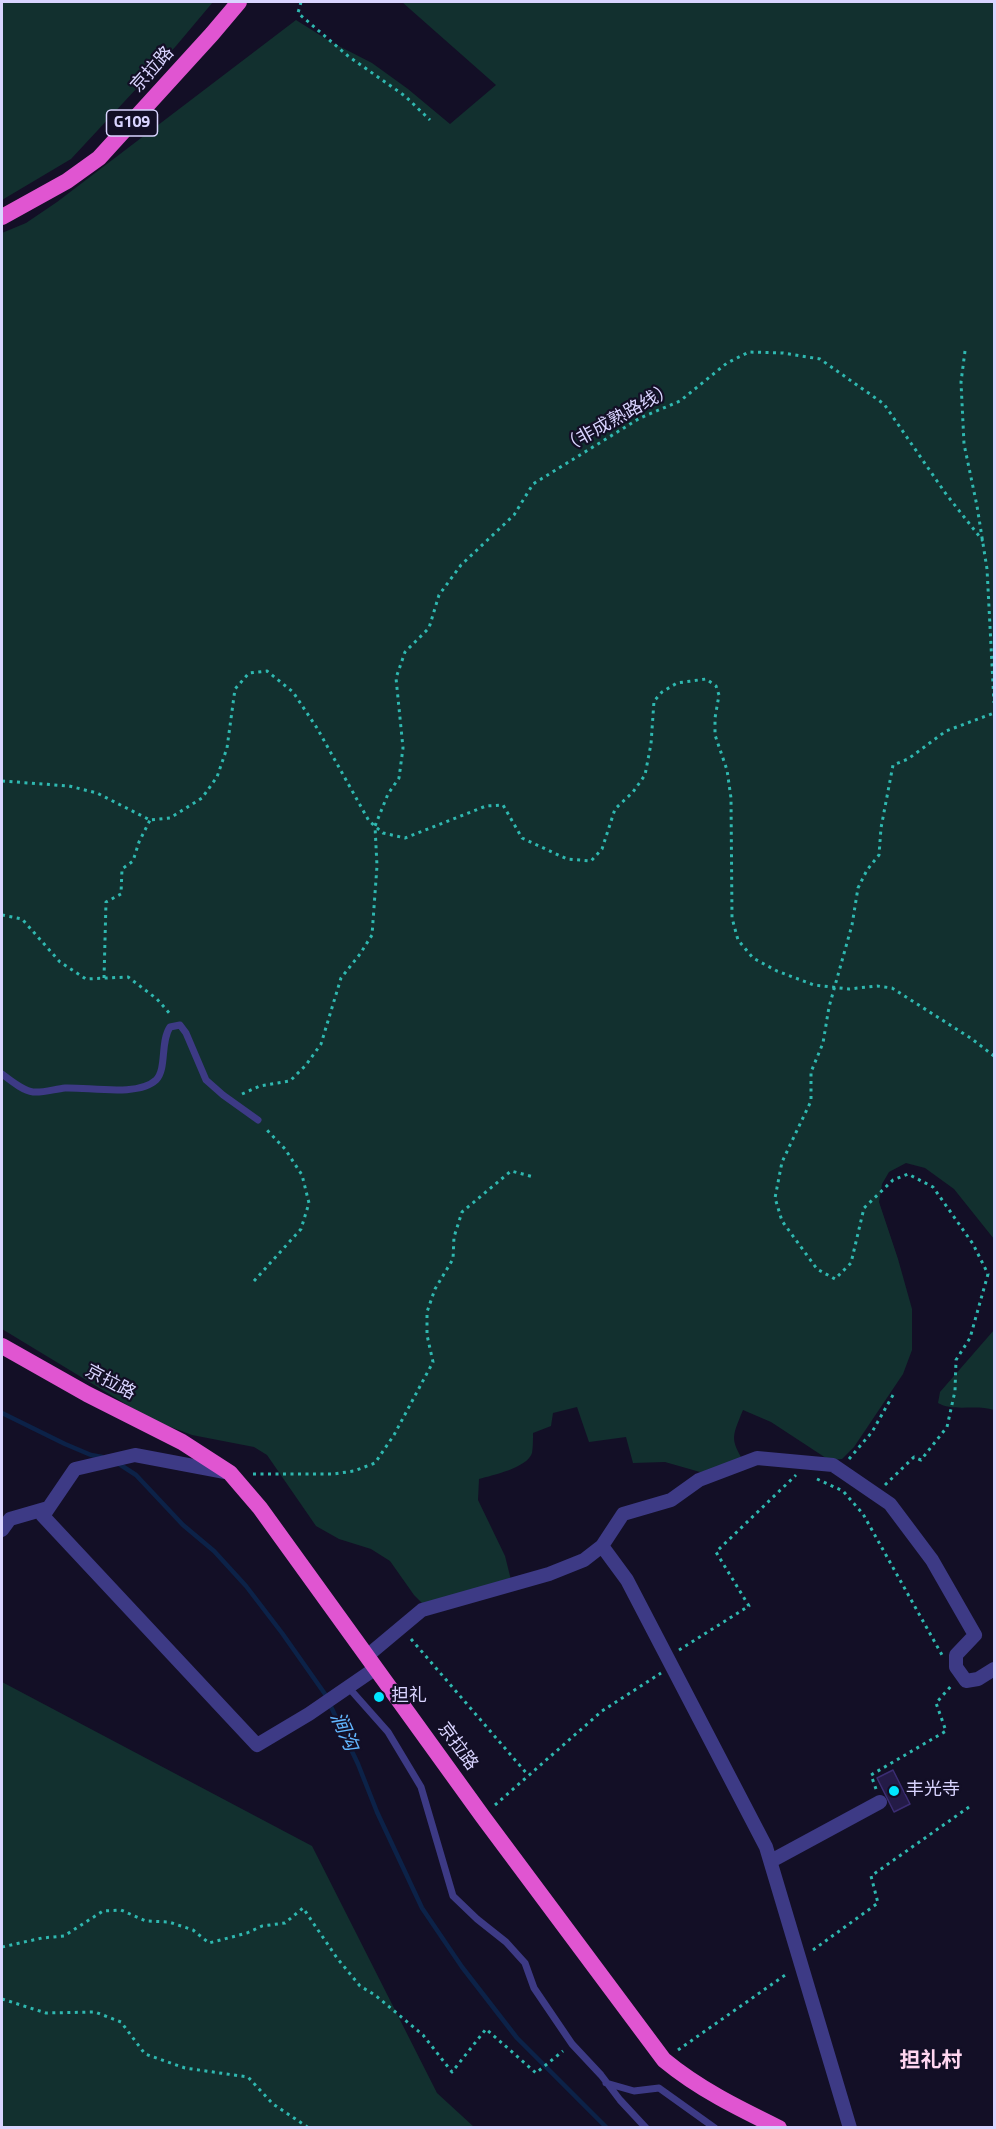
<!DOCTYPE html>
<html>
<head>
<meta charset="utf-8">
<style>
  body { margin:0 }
  #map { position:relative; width:996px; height:2129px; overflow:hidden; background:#130f26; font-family:"Titillium Web",sans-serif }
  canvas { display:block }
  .frame { position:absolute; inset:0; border:3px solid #d9d4ff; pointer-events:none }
</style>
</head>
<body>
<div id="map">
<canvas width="996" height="2129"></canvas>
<div class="frame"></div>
</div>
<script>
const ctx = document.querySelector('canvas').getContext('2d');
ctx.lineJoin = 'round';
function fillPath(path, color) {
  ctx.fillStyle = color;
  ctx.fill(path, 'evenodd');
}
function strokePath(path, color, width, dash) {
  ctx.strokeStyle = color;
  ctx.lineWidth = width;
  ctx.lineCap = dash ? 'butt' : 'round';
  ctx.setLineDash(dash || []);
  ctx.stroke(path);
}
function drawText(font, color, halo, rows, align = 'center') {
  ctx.font = font + ' "Titillium Web","Noto Sans SC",sans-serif';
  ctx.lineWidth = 4.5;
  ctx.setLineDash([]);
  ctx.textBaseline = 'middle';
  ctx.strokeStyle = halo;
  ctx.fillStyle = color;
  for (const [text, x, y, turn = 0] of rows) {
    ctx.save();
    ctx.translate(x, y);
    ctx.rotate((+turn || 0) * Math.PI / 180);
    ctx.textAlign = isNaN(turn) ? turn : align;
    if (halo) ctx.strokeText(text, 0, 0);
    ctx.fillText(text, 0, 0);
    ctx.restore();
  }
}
const green = new Path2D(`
  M2,2H213L176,46L71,159L2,200Z
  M402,2H994V1239L954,1189L925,1168L906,1163L889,1172L882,1184L879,1202L898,1259L912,1309V1350L903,1374L854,1447L842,1459L829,1460L771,1422L743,1410C731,1439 730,1439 747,1467L729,1471L700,1472L665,1462L633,1463L626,1437L589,1442L577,1407L553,1413L551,1426L533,1433C533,1439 533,1447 532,1453C527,1468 493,1475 479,1479L478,1500L505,1556L511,1580L438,1607L422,1603L414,1595L390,1561L371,1549L339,1539L316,1526L267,1455L254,1447L192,1435L152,1420L2,1329V233L26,223L57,202L296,20L331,42L372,63L408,89L450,124L496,85Z
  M994,1330V1410C976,1404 953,1412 938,1403L940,1392Z
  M2,1682L312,1846L437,2093L474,2127H2Z`);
const stream = new Path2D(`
  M2,1413L65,1444L91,1455L102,1457
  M116,1462L136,1475L183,1525L214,1551L246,1586L282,1633L325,1694L358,1764L377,1812L422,1908L462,1967L517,2038L607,2128`);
const building = new Path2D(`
  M893,1770L910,1804L894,1812L877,1778Z`);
const path = new Path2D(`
  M301,2L298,13L348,56L405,96L430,120
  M965,351L961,382L964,444L977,506L987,569L994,703
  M2,781L69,786L97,793L150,820L170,818L202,798L217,777L227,748L235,689L249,673L267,671L293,692L317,728L369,821L383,833L405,838L486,806L503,805L522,838L567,859L591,861L602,849L615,809L633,792L645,775L651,744L654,701L662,692L677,683L706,679L716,686L719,695L715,718V735L727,770L731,798L732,918L738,940L753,958L777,971L814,985L849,989L877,986L892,988L972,1039L994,1056
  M2,915L22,919L60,962L86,979L128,977L157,999L171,1015
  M104,978L106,902L121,894L122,869L133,861L139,842L150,820
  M242,1094L260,1086L290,1081L306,1065L321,1044L341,978L360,954L372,935L377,866L375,826L388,794L399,778L403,748L396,678L405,652L429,628L439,595L461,565L514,515L533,484L640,418L680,401L727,363L749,352L783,353L820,359L884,404L946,494L983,541
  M254,1281L301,1229L309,1203L302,1175L285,1149L265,1128
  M849,1459L872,1432L893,1395
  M253,1474H333L354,1471L375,1463L394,1435L433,1362L427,1335V1312L435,1289L453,1259L454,1237L462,1212L511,1171L534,1177
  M817,1479L843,1491L863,1514L942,1655
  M885,1485L914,1457L921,1460L947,1427L955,1391L956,1360L970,1338L988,1274L973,1244L933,1187L908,1174L893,1180L864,1208L851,1263L835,1279L817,1269L782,1221L775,1198L782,1162L811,1101V1072L823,1043L829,1007L852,925L858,888L867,870L879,855L881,828L893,765L908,759L946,731L994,713
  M411,1639L528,1775
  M679,1650L749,1606L716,1552L796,1475
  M876,1789L871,1775L946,1731L936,1703L952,1685
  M495,1805L602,1711L661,1673
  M2,1947L42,1938L64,1936L103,1911L121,1910L146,1921L169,1922L193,1930L209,1943L247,1933L262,1926L285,1923L303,1908L337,1958L360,1986L375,1995L423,2035L452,2072L486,2029L536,2073L563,2051
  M813,1950L878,1903L871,1876L969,1807
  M2,1999L46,2013L95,2012L121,2022L145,2054L185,2068L248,2077L273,2104L309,2128
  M678,2050L788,1973`);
const service = new Path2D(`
  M2,1074C10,1080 23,1091 33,1092C43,1093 55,1089 65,1088C89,1087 138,1097 156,1080C167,1069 160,1042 170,1027L180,1025L186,1033L206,1080L223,1095L258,1120
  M349,1688L388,1732L421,1787L453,1896L477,1919L506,1942L525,1963L534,1988L572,2044L601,2075L620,2100L646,2128
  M606,2083L634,2091L659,2088L715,2128`);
const minor = new Path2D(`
  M225,1472L135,1455L75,1469L43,1516L257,1745L309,1714L376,1668
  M2,1530L10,1519L48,1508
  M602,1546L627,1580L766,1847L850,2128
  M367,1656L422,1610L549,1574L584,1560L602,1546L623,1514L671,1500L699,1480L757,1458L833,1465L890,1504L932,1560L975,1635L956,1655V1667L966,1681L978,1679L994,1669
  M771,1861L880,1802`);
const trunk = new Path2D(`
  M2,217L67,181L99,158L212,34L239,2
  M2,1346L87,1394L182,1442L230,1473L260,1508L483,1817L664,2060C699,2089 738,2108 779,2128`);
const markers = [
  [379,1697,6,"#00e5ff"],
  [894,1791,6,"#00e5ff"]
];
const shields = [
  [132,123,51]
];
const shieldNames = [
  ["G109",132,123]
];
const streetNames = [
  ["京拉路",153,70,-48],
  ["（非成熟路线）",618,419,-29],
  ["京拉路",110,1383,28],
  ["京拉路",457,1747,54]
];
const poiNames = [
  ["担礼",391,1697],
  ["丰光寺",906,1791]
];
const waterNames = [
  ["涧沟",343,1732,66]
];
const quarterNames = [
  ["担礼村",931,2062]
];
fillPath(green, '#12302f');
strokePath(stream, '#0c2248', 4.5);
fillPath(building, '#241b47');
strokePath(building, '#3b2d73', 1.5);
strokePath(path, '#2fb8b0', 3, [3, 4.5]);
strokePath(service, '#3d3a85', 7);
strokePath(minor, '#3d3a85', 14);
strokePath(trunk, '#e055d1', 16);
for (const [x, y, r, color] of markers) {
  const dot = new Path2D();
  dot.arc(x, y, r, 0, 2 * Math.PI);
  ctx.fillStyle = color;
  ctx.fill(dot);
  strokePath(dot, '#130f26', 2);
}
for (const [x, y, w] of shields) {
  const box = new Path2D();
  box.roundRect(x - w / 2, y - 13, w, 26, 4.5);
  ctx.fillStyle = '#130f26';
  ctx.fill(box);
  strokePath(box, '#d9d4ff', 1.5);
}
drawText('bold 16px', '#d9d4ff', null, shieldNames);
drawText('18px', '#d9d4ff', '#130f26', streetNames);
drawText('18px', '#d9d4ff', '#130f26', poiNames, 'left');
drawText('italic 20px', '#62b6ff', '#130f26', waterNames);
drawText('bold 21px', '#ffd6f0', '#130f26', quarterNames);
</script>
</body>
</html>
